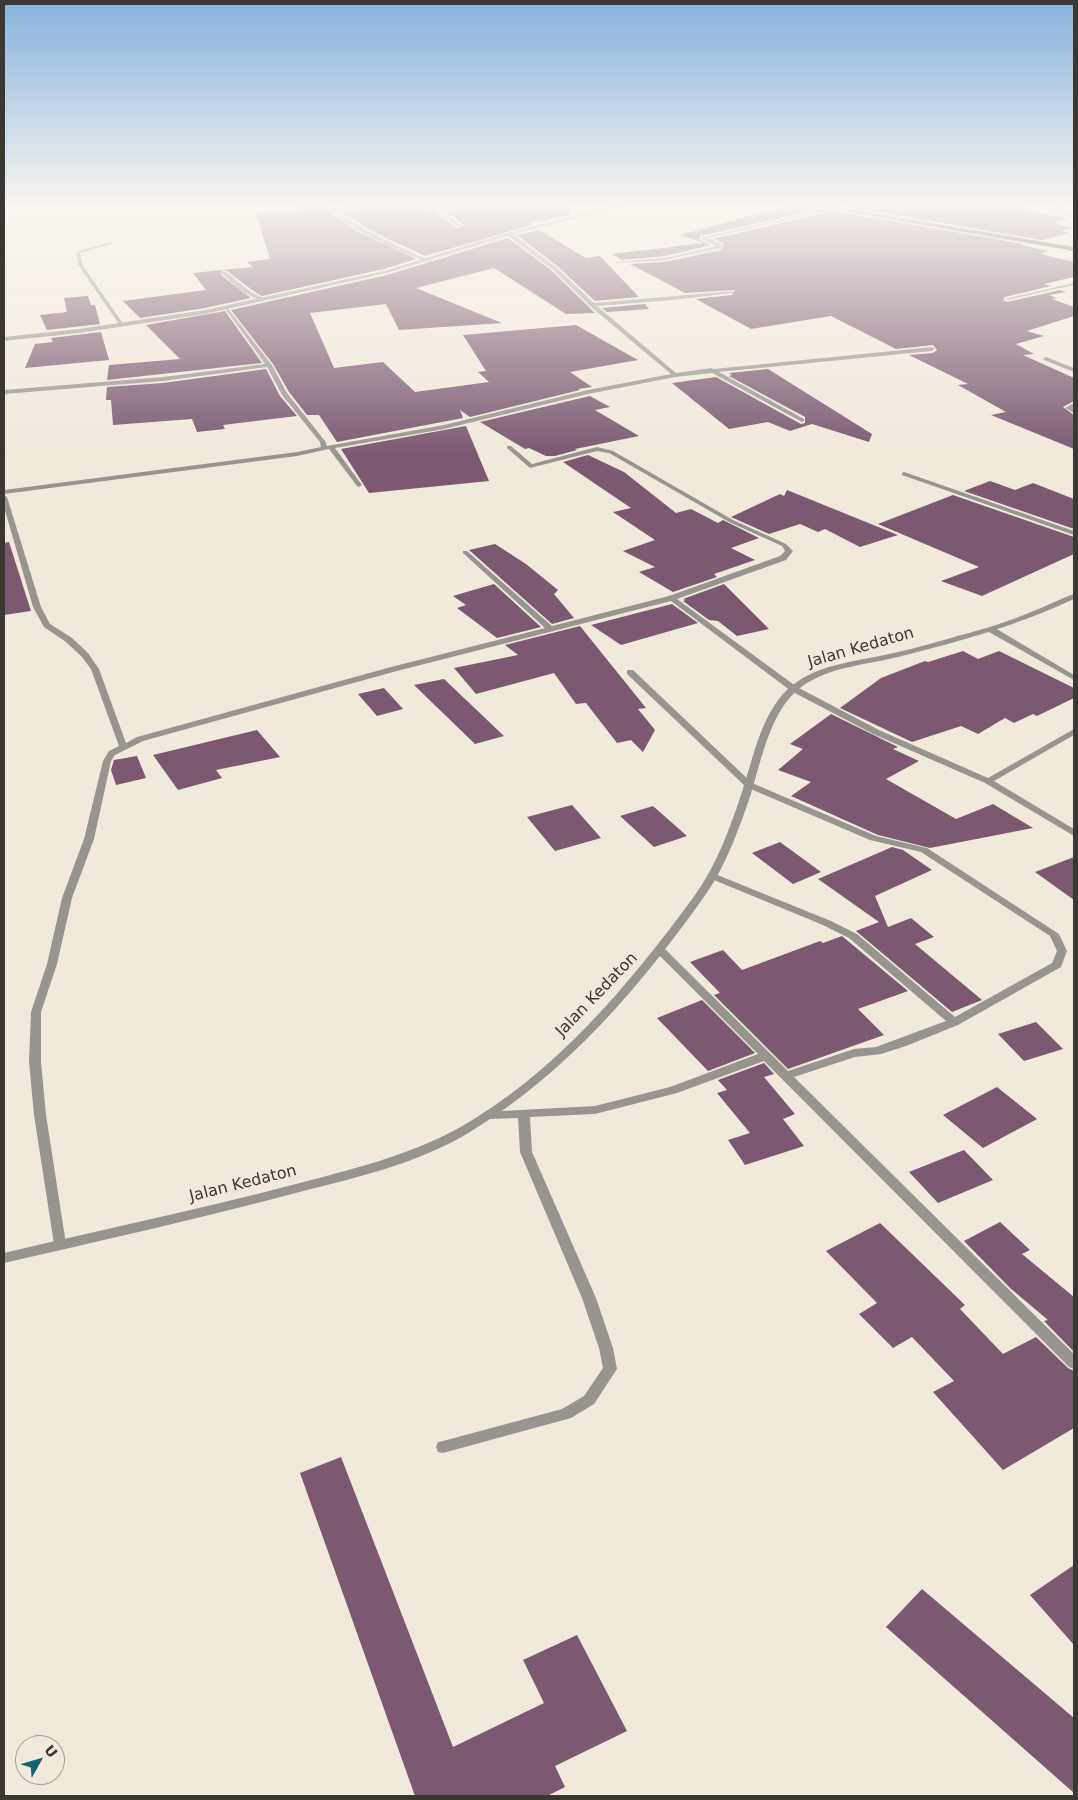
<!DOCTYPE html>
<html>
<head>
<meta charset="utf-8">
<style>
  body { margin:0 }
  #map { position:relative; width:1078px; height:1800px; overflow:hidden; background:#f2e9dd; font-family:"DejaVu Sans",sans-serif }
  canvas { display:block }
  .frame { position:absolute; inset:0; border:5px solid #3b3833; pointer-events:none }
  .north { position:absolute; left:15px; top:1735px; width:50px; height:50px; box-sizing:border-box; background:#f2e9dd; border:1px solid #a9a299; border-radius:50%; rotate:51deg; font-size:14px; font-weight:700; line-height:20px; text-align:center; color:#3b3833 }
  .north::after { content:''; display:block; margin:auto; width:18px; height:22px; background:#12616b; clip-path:polygon(50% 0,100% 100%,50% 72%,0 100%) }
</style>
</head>
<body>
<div id="map">
<canvas width="1078" height="1800"></canvas>
<div class="frame"></div>
<div class="north">U</div>
</div>
<script>
const ctx = document.querySelector('canvas').getContext('2d');
ctx.lineJoin = 'round';
function fillPath(path, color) {
  ctx.fillStyle = color;
  ctx.fill(path, 'evenodd');
}
function drawText(font, color, halo, rows, align = 'center') {
  ctx.font = font + ' "DejaVu Sans",sans-serif';
  ctx.lineWidth = 5;
  ctx.setLineDash([]);
  ctx.textBaseline = 'middle';
  ctx.strokeStyle = halo;
  ctx.fillStyle = color;
  for (const [text, x, y, turn = 0] of rows) {
    ctx.save();
    ctx.translate(x, y);
    ctx.rotate((+turn || 0) * Math.PI / 180);
    ctx.textAlign = isNaN(turn) ? turn : align;
    if (halo) ctx.strokeText(text, 0, 0);
    ctx.fillText(text, 0, 0);
    ctx.restore();
  }
}
const building = new Path2D(`
  M297,203H322L332,214L356,231L416,259L384,269L262,296L252,290L227,271L222,270L221,275L251,298L205,308L140,318L123,301L206,290L193,273L253,267L247,262L270,259L256,213L303,210Z
  M399,203H421L457,228L463,226L462,223L432,203H570L571,215L529,223L531,225L425,256L374,232L341,212Z
  M826,203H1001L1068,219L1053,223L1073,228L1062,231L1070,233L1042,240Z
  M795,204L819,209L700,236L699,240L711,245L665,256L622,260L612,254L704,243L680,235Z
  M833,211L1024,244L1021,245L1048,251L1041,254L1074,262V277L1044,284L1051,286L1005,297L1003,300L1007,302L1060,290L1066,292L1049,295L1057,298L1052,299L1074,307V316L1027,331L1044,336L1016,344L1034,354L1023,355L1074,378V401L1063,407L1074,415V449L991,415L1006,412L958,385L968,384L909,355L933,353L937,350L933,345L896,349L831,316L751,329L696,299L732,295L735,290L685,293L630,264L665,262L721,250L724,243L713,239Z
  M539,230L586,258L600,256L639,297L595,301L557,266L517,235Z
  M508,238L551,270L595,313L566,314L494,268L416,288L502,323L399,330L386,304L310,313L334,368L383,362L415,392L489,382L478,372L486,371L463,335L576,325L638,360L570,372L592,387L578,389L580,390L470,417L460,410L463,418L337,442L319,415H307L289,392L273,364L231,310L387,275Z
  M88,296L91,305H95L100,324L47,330L40,315L67,312L64,298Z
  M645,304L649,309L607,312L602,308Z
  M225,311L262,363L107,380L109,365L180,359L146,325Z
  M101,332L109,360L25,368L35,344L53,342L51,338Z
  M266,369L280,396L297,416L223,425L225,429L197,432L192,419L113,425L111,400H106L107,387L163,383Z
  M768,369L872,434L869,442L812,424L790,431L768,422L729,429L672,383L716,377L801,424L805,423V417L729,376L732,375L729,373Z
  M590,396L610,407L595,410L639,436L575,449L577,450L555,456H546L529,448L525,449L480,422Z
  M466,426L489,481L369,493L341,449Z
  M588,455L624,472L676,513L691,509L718,523L723,520L759,538L731,548L755,560L714,574L717,577L673,592L639,572L655,567L623,551L655,540L613,512L631,508L563,462Z
  M990,481L1015,490L1033,483L1074,499V529L964,491Z
  M787,490L898,535L860,547L825,529L818,532L800,524L769,534L731,517L780,494L784,496Z
  M953,495L1074,537V554L982,596L941,581L979,567L878,524Z
  M9,542L31,611L4,615V543Z
  M495,544L526,564L558,590L554,594L574,618L552,624L469,550Z
  M494,584L541,627L497,638L457,608L466,605L453,596Z
  M724,584L769,629L737,636L718,621L709,620L683,601L686,600L683,599Z
  M672,604L698,623L621,645L591,625Z
  M580,626L646,708L638,709L655,730L643,752L631,740L617,743L586,703L576,704L554,673L476,694L454,668L518,655L505,645Z
  M963,651L978,659L999,651L1074,688V698L1037,716L1033,714L1014,723L1005,718L978,734L961,726L912,742L840,708L881,678L925,661L928,662Z
  M444,679L504,736L475,744L414,685Z
  M384,688L403,709L377,716L358,694Z
  M831,714L898,747L893,749L919,761L886,779L956,819L993,804L1033,828L930,848L878,835L791,796L811,782L778,770L803,749L790,744Z
  M257,730L280,757L216,770L222,778L178,790L153,755Z
  M137,756L146,778L116,785L111,770L114,760Z
  M572,805L601,838L555,851L527,817Z
  M653,806L687,836L654,847L620,816Z
  M780,842L821,872L793,884L752,853Z
  M892,847L903,850L932,870L875,896L888,927L911,918L934,937L915,944L982,1000L952,1012L856,931L879,922L818,879Z
  M1074,857V900L1035,872Z
  M842,936L908,991L858,1009L884,1035L788,1069L714,995L720,993L690,962L723,950L742,970L820,941L823,943Z
  M702,1000L755,1053L708,1071L657,1018Z
  M1036,1022L1063,1049L1024,1061L998,1034Z
  M764,1063L774,1074L764,1077L795,1114L783,1119L804,1146L745,1165L728,1140L750,1133L717,1093L727,1090L718,1080Z
  M997,1087L1037,1119L983,1148L943,1115Z
  M964,1150L993,1180L938,1203L909,1172Z
  M1000,1222L1030,1250L1022,1254L1074,1297V1352L1044,1321L1048,1320L1010,1288L964,1241Z
  M880,1223L965,1305L960,1309L1003,1354L1036,1337L1068,1368L1074,1371V1428L1003,1470L933,1392L954,1381L912,1337L893,1348L859,1314L877,1303L826,1251Z
  M341,1457L453,1747L544,1703L523,1660L577,1635L627,1731L555,1766L565,1787L547,1796H415L300,1473Z
  M1074,1565V1645L1030,1595Z
  M922,1589L1074,1718V1793L886,1627Z`);
const minor = new Path2D(`
  M329,203L333,209L380,203H397L335,211L373,234L428,260L426,261C396,251 344,228 324,203Z
  M423,203H428L461,225L457,226Z
  M1067,203H1074L1052,211L1074,216V218L1045,211Z
  M831,208L832,210L707,238L722,244L721,248L665,260L617,263L615,262L665,258L717,246L700,238Z
  M507,233H511L556,267L594,303L734,291L732,293L673,300L597,306L676,373L711,368L714,369L932,347L935,349L932,351L719,372L804,419V421L802,422L712,373L675,377L588,394L444,429L335,448L362,485L359,487L357,486L329,449L297,456L4,494V490L297,452L321,447L320,442L282,395L267,367L163,381L4,394V390L163,377L265,364L224,307L226,306L272,365L287,393L325,441L327,446L444,425L588,390L671,374L590,306L552,269L507,235Z
  M110,242L112,244L80,253L83,266L124,325L121,327L79,266L76,252Z
  M222,272H226L251,292L265,299C253,303 232,282 222,274Z
  M1074,283V285L1007,300L1005,299Z
  M1046,357L1074,368V372L1044,360L1043,359Z
  M1074,403V407L1073,408L1074,409V413L1065,408Z
  M507,446H511L532,464L597,447L613,451L733,520L786,544L793,551L786,560L677,599L797,687L879,730L988,778L1074,729V735L994,781L1074,829V836L985,783L873,734L791,691L671,601L397,671L143,741L115,755L111,761L94,839L72,898L57,964L41,1012V1062L46,1115L66,1244L65,1248L60,1249L55,1248L54,1244L34,1115L29,1062L31,1012L47,964L62,898L84,839L103,761L109,751L119,746L91,669L82,657L66,642L44,627L33,607L4,507V495L7,497L41,607L50,624L72,638L88,653L99,669L126,743L137,737L391,667L545,628L463,553V551H467L552,626L669,596L780,556L785,551L782,546L729,522L609,453L597,451L530,468L507,448Z
  M904,472L1074,531V535L902,475V473Z
  M989,628H995L1074,675V680L989,632Z
  M627,670H633L752,783L876,836L927,848L1059,934L1067,951L1061,967L958,1025L906,1046L881,1054L855,1057L794,1077L1074,1354V1369L1069,1367L764,1061L677,1093L595,1114L530,1117L532,1152L596,1298L613,1348L617,1369L594,1404L571,1418L443,1453L438,1452L436,1447L438,1442L443,1441L562,1409L584,1396L603,1368L599,1348L582,1298L520,1152L518,1118L488,1119L484,1118L482,1115L484,1112L595,1106L670,1087L758,1054L657,953L656,951L657,949H665L788,1071L854,1049L876,1047L946,1021L849,938L823,925L709,878L707,876L709,874H715L831,921L857,934L955,1017L1052,963L1057,951L1050,936L921,852L870,840L746,787L627,674Z`);
const tertiary = new Path2D(`
  M626,203H635L511,235L387,273L205,314L79,333L4,341V337L79,329L205,310L384,271L507,233Z
  M1074,594V599C1019,625 961,641 902,656C868,665 828,666 800,688C770,711 761,762 750,797C738,831 726,865 706,894C641,986 567,1073 470,1132C416,1165 353,1178 292,1194C197,1219 100,1241 4,1263V1253C100,1230 196,1210 292,1185C349,1170 405,1157 457,1129C554,1075 630,984 695,895C717,864 730,828 742,792C754,756 762,708 794,684C820,664 858,661 889,654C913,649 937,642 961,635C984,629 1008,622 1031,612C1045,607 1059,599 1074,594Z`);
const trunk = new Path2D(`
  M796,203H812L1074,247V251Z`);
const streetNames = [
  ["Jalan Kedaton",861,648,-16],
  ["Jalan Kedaton",597,995,-46],
  ["Jalan Kedaton",243,1184,-14]
];
fillPath(building, '#7a5971');
fillPath(minor, '#989590');
fillPath(tertiary, '#989590');
fillPath(trunk, '#4a453c');
const sky = ctx.createLinearGradient(0, 0, 0, 455);
sky.addColorStop(0, '#85b3de');
sky.addColorStop(0.45, '#f9f5f0');
sky.addColorStop(1, '#f9f5f000');
ctx.fillStyle = sky;
ctx.fillRect(0, 0, 1078, 455);
drawText('16px', '#3b3833', '#f2e9dd', streetNames);
</script>
</body>
</html>
